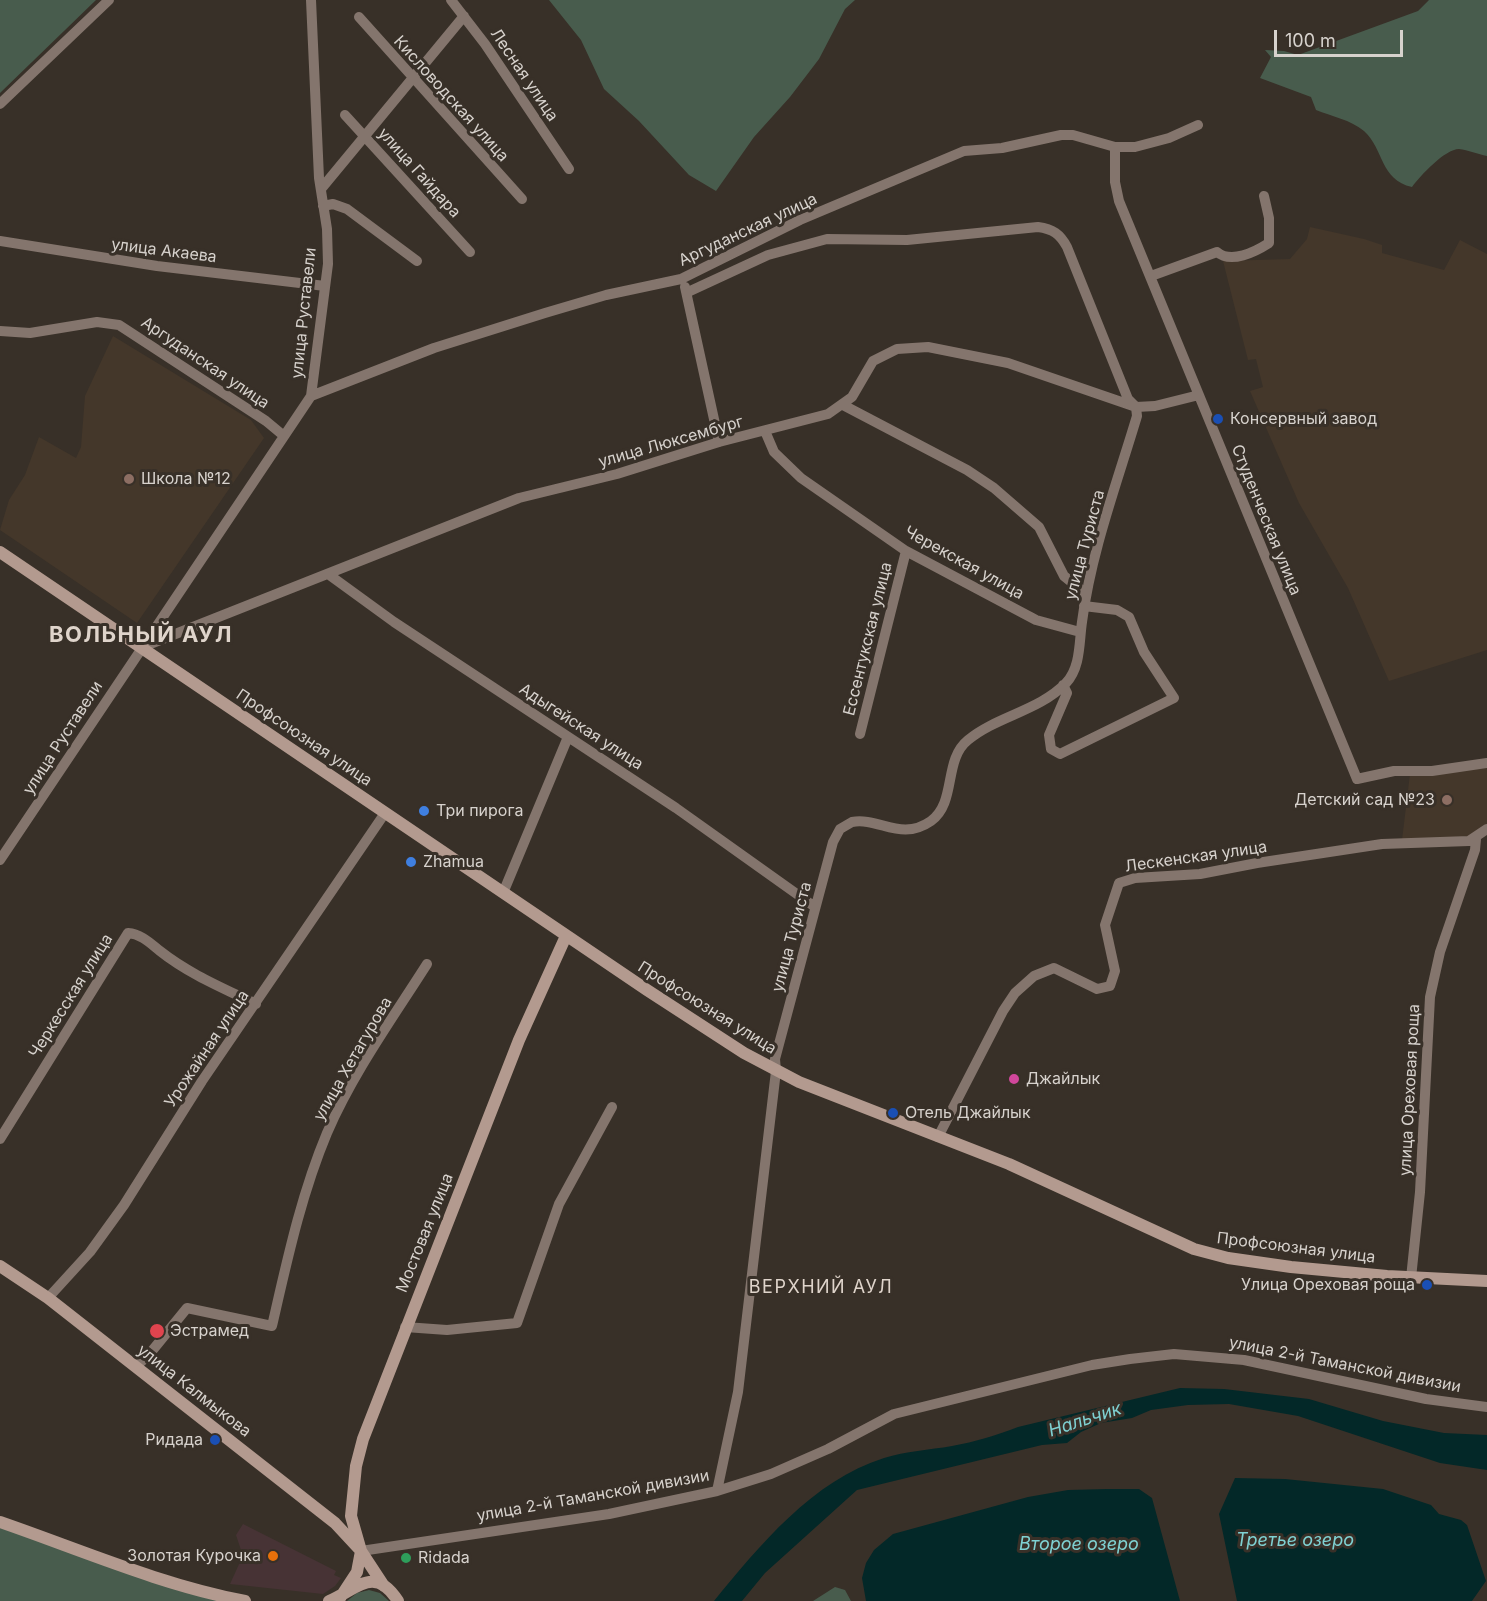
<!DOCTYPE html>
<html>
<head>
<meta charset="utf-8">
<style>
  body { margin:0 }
  #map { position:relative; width:1487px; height:1601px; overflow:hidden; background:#383028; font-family:Inter,sans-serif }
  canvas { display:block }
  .scale { position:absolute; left:1274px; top:30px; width:129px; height:27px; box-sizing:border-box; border:3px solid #d7d2cd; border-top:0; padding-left:8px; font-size:18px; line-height:21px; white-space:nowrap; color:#d7d2cd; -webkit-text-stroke:4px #383028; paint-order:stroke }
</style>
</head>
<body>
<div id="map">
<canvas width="1487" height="1601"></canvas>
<div class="scale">100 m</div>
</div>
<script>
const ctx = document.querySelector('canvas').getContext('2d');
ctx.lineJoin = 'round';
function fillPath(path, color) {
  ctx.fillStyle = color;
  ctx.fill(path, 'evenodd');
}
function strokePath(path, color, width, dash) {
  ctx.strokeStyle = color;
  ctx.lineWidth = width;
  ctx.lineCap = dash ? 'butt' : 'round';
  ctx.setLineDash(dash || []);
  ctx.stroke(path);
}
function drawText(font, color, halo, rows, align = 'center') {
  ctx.font = font + ' Inter,sans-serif';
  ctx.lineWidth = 6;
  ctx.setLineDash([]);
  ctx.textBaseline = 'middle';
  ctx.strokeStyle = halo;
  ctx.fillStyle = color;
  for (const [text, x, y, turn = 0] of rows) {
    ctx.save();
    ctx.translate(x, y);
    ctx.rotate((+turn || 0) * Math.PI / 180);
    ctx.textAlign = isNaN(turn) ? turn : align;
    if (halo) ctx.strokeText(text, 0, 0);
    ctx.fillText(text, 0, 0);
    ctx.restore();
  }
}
const commercial = new Path2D(`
  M243,1524L336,1571L334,1575L341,1578L335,1586L323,1594L230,1584L240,1562L241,1550L236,1535Z`);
const built = new Path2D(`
  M1310,227L1364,239L1382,245V253L1444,270L1460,240L1487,254V650L1389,681L1348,588L1299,503L1250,391L1263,387L1256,359L1248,360L1223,261L1290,259L1307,239Z
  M113,336L251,420L264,438L137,623L0,530L9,500L25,475L39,437L76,458L81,447L85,396Z
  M1487,768V825L1474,836L1402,840L1410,774Z`);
const green = new Path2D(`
  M0,0H96L0,93Z
  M549,0H855L845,9L819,59L790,97L754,137L716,191L689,175L639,121L604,89L581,40Z
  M1429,0H1487V156C1478,154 1468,150 1459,149C1445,149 1420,176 1412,187C1380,180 1384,149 1364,131C1351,120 1331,116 1316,110L1311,97L1260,78L1271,57L1265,50L1284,51L1298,55L1418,11Z
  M0,1522L245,1601H0Z
  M835,1587L845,1590L851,1601H813Z
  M369,1590L380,1593L389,1601H347L357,1593Z`);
const water = new Path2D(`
  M1180,1388L1224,1389L1309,1399L1383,1421L1444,1433L1487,1435V1470L1440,1463L1298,1416L1229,1404L1188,1405L1151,1410L1132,1418L1101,1423L1081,1432L1067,1443L1042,1445L857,1490L765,1573L742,1601H714C759,1546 813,1480 884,1458C906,1451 929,1450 952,1446C975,1442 997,1435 1018,1427Z
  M1235,1478L1285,1479L1383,1489L1431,1505L1439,1514L1461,1520L1467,1525L1486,1581L1472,1601H1237L1219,1514Z
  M1107,1489H1139L1152,1498L1180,1601H866L862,1578L866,1563L874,1550L893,1534L1028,1497L1068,1490Z`);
const street = new Path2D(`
  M451,0L485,44L569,169
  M359,17L522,199
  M0,104L109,0
  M345,115L470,252
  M1115,147V182L1119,201L1357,779L1394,771H1432L1487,763
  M321,189L464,16
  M323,206L333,204L347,209L417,261
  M0,241L157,266L325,286
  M1151,276L1217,252C1231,264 1255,252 1269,243V218L1264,196
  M685,287L719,442
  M688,292L768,255L827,239L907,240L1038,227C1053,229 1060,234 1067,247L1128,399L1136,407L1137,416C1117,483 1091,552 1082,622C1079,642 1081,667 1066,683C1039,711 997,716 968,740C943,760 957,802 931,821C901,842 879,817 852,822L840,829L833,842L775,1059L776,1071L738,1392L717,1491
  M0,331L30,333L97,322L119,325L266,421L284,436
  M311,396L434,348L545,313L606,295L681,279L800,220L964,151L1002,148L1061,135H1073L1115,147H1135L1169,138L1198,125
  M843,405L967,470L994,488L1039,527L1064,576L1085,593
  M765,431L774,452L801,478L906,551L1036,620L1080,632
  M328,574L394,622L676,808L815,907
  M140,648L519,498L617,474L719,442L828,414L852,397L873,361L897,349L928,347L1008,363L1136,407L1155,406L1199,395
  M1063,685L1067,693L1049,735L1051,749L1060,754L1174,698L1144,652L1129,617L1117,610L1084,606
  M860,734L906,551
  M0,860L311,396L328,264L327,229L319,178L311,0
  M503,893L568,737
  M938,1137L1003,1011L1015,993L1034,976L1054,968L1097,989L1110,986L1115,971L1105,925L1119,883L1135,878L1200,874L1257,863L1382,844L1469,841L1487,829
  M0,1139L128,933C141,934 150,943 160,951C189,974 223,988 256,1004
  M1411,1278L1420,1192L1430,997L1440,952L1475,850L1476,839
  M48,1298L90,1252L124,1205L202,1081L385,813
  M405,1327L447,1330L517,1323L559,1204L612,1107
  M136,1366L147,1357L187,1308L272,1326C287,1261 301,1195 327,1133C353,1073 392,1019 427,964
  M361,1551L609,1514L717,1491L771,1474L828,1449L894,1414L1092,1365L1130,1359L1174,1354L1244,1360L1426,1399L1487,1407`);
const secondary = new Path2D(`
  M0,552L647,990L744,1053L799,1082L1009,1164L1194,1249L1228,1258L1291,1267L1387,1276L1487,1281
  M0,1266L48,1298L335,1523L361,1551L384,1586
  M0,1522C81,1550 161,1585 245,1601
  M329,1601C355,1591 374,1563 398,1601
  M338,1601L357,1572L361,1551L351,1516L356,1466L363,1439L519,1040L566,936`);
const markers = [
  [1218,419,6,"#1a4fb4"],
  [129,479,6,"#8d6e63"],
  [1447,800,6,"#8d6e63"],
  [424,811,6,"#3f7fe0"],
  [411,862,6,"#3f7fe0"],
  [1014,1079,6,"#d1479c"],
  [893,1113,6,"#1a4fb4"],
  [1427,1285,6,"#1a4fb4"],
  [157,1331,8,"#e0444e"],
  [215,1440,6,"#1a4fb4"],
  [273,1556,6,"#e8710a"],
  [406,1558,6,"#2e9e5b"]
];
const streetNames = [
  ["Лесная улица",524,75,56],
  ["Кисловодская улица",451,99,48],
  ["улица Гайдара",419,173,48],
  ["Аргуданская улица",748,230,-25],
  ["улица Акаева",164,251,7],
  ["улица Руставели",304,313,-84],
  ["Аргуданская улица",205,363,34],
  ["улица Люксембург",671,442,-16],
  ["Студенческая улица",1266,520,68],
  ["улица Туриста",1085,545,-75],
  ["Черекская улица",964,563,29],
  ["Ессентукская улица",868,639,-76],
  ["Адыгейская улица",581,727,33],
  ["улица Руставели",63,738,-57],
  ["Профсоюзная улица",304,738,34],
  ["Лескенская улица",1196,857,-8],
  ["улица Туриста",792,937,-75],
  ["Черкесская улица",71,996,-58],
  ["Профсоюзная улица",707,1008,32],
  ["Урожайная улица",207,1049,-56],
  ["улица Хетагурова",353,1059,-60],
  ["улица Ореховая роща",1410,1090,-87],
  ["Мостовая улица",425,1233,-68],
  ["Профсоюзная улица",1296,1248,7],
  ["улица 2-й Таманской дивизии",1345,1365,11],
  ["улица Калмыкова",194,1391,38],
  ["улица 2-й Таманской дивизии",593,1496,-10]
];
const poiNames = [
  ["Консервный завод",1230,419],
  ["Школа №12",141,479],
  ["Детский сад №23",1435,800,"right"],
  ["Три пирога",436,811],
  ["Zhamua",423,862],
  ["Джайлык",1026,1079],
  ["Отель Джайлык",905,1113],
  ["Улица Ореховая роща",1415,1285,"right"],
  ["Эстрамед",170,1331],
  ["Ридада",203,1440,"right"],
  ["Золотая Курочка",261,1556,"right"],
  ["Ridada",418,1558]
];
const neighbourhoodNames = [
  ["ВЕРХНИЙ АУЛ",821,1288]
];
const waterNames = [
  ["Нальчик",1085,1420,-18],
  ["Третье озеро",1295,1541],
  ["Второе озеро",1079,1545]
];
const districtNames = [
  ["ВОЛЬНЫЙ АУЛ",141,635]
];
fillPath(commercial, '#473335');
fillPath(built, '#44372a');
fillPath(green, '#485c4d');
fillPath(water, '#032828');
strokePath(street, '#84756d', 10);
strokePath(secondary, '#b39a8f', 12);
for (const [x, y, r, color] of markers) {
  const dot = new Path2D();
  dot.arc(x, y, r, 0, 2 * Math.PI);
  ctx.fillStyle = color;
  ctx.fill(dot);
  strokePath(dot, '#383028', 2);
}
drawText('16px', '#d7d2cd', '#383028', streetNames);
drawText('16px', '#d7d2cd', '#383028', poiNames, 'left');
ctx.letterSpacing = '1.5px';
drawText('18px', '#dfd4cb', '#383028', neighbourhoodNames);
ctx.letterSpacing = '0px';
drawText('italic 18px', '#7fd1d2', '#383028', waterNames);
ctx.letterSpacing = '1.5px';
drawText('bold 22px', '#dfd4cb', '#383028', districtNames);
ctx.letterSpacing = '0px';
</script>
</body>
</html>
